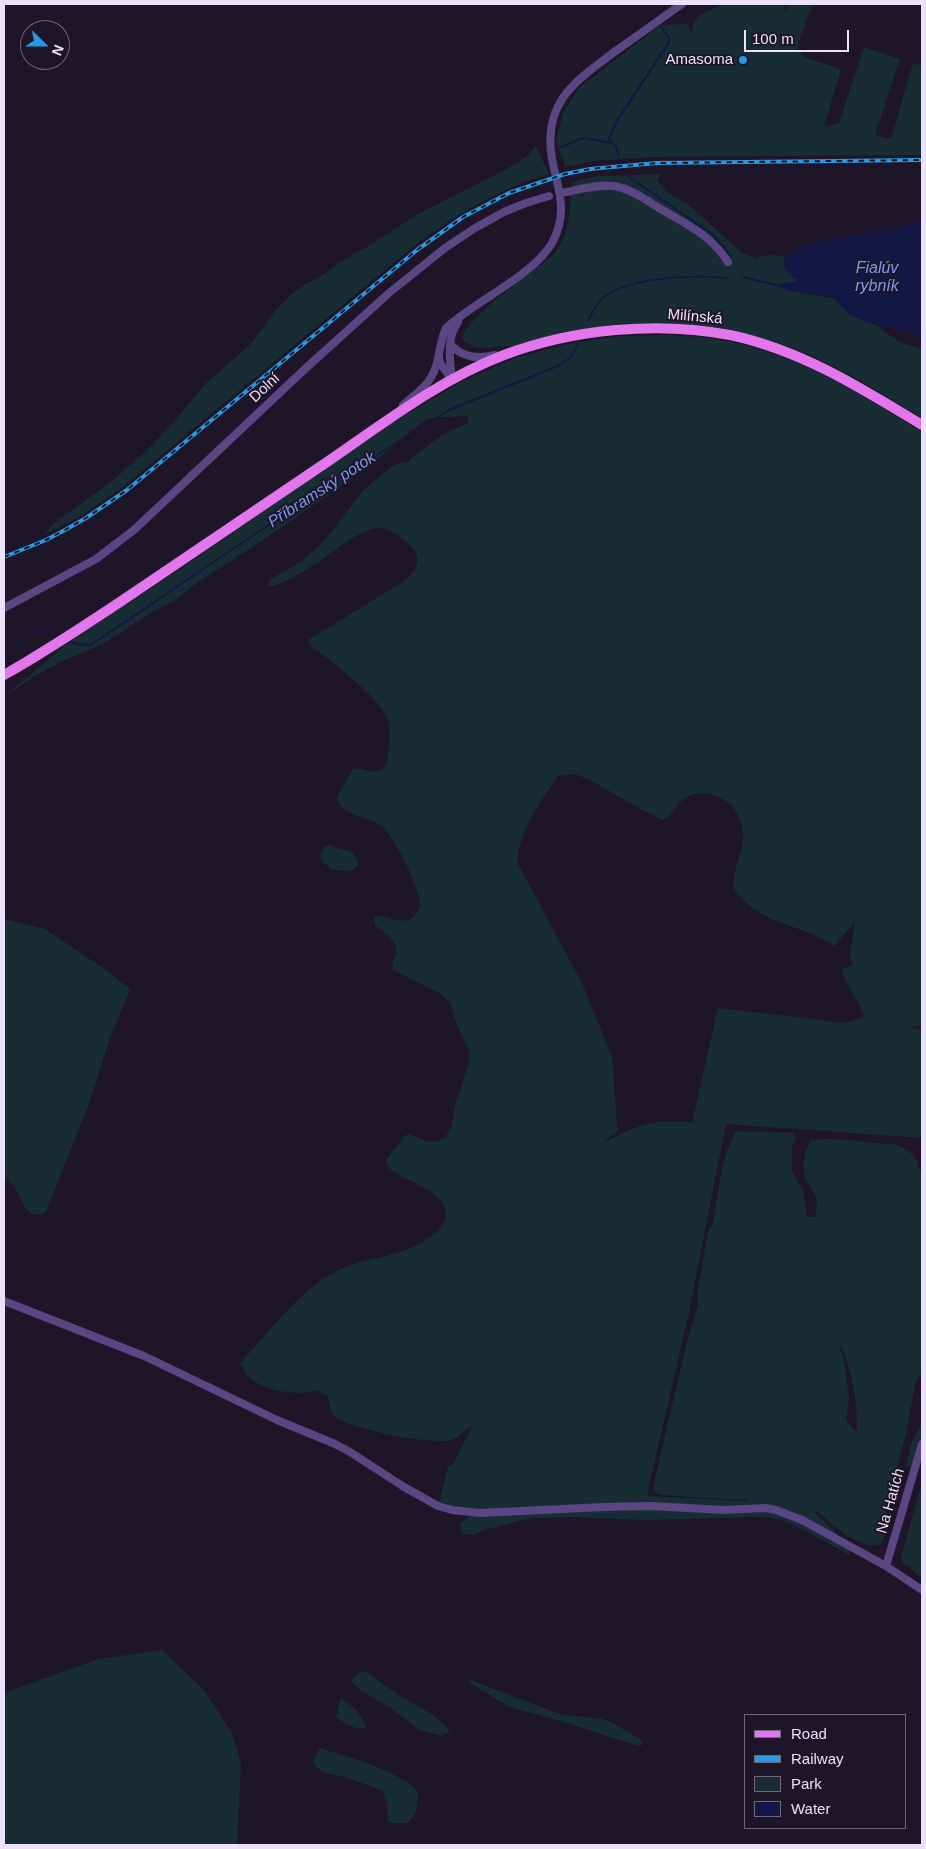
<!DOCTYPE html>
<html>
<head>
<meta charset="utf-8">
<style>
  body { margin:0 }
  #map { position:relative; width:926px; height:1849px; overflow:hidden; background:#1e1529; font-family:Arial,sans-serif }
  canvas { display:block }
  .frame { position:absolute; inset:0; border:5px solid #ebe1fb; pointer-events:none }
  .legend { position:absolute; left:744px; top:1714px; width:162px; height:115px; box-sizing:border-box; background:#1e1529; border:1px solid #70677d; margin:0; padding:6px 9px; list-style:none; font-size:15px; color:#ebe1fb }
  .legend li { display:flex; align-items:center; gap:10px; height:25px }
  .legend b { width:25px; border:1px solid #70677d }
  .north { position:absolute; left:20px; top:20px; width:50px; height:50px; box-sizing:border-box; background:#1e1529; border:1px solid #70677d; border-radius:50%; rotate:112deg; font-size:14px; font-weight:700; line-height:20px; text-align:center; color:#ebe1fb }
  .north::after { content:''; display:block; margin:auto; width:18px; height:22px; background:#269ae2; clip-path:polygon(50% 0,100% 100%,50% 72%,0 100%) }
  .scale { position:absolute; left:744px; top:30px; width:105px; height:22px; box-sizing:border-box; border:2px solid #ebe1fb; border-top:0; padding-left:6px; font-size:15px; line-height:18px; white-space:nowrap; color:#ebe1fb; -webkit-text-stroke:4px #1e1529; paint-order:stroke }
</style>
</head>
<body>
<div id="map">
<canvas width="926" height="1849"></canvas>
<div class="frame"></div>
<ul class="legend">
<li><b style="height:6px;background:#e276ed"></b>Road</li>
<li><b style="height:6px;background:#269ae2"></b>Railway</li>
<li><b style="height:14px;background:#182c33"></b>Park</li>
<li><b style="height:14px;background:#131744"></b>Water</li>
</ul>
<div class="north">N</div>
<div class="scale">100 m</div>
</div>
<script>
const ctx = document.querySelector('canvas').getContext('2d');
ctx.lineJoin = 'round';
function fillPath(path, color) {
  ctx.fillStyle = color;
  ctx.fill(path, 'evenodd');
}
function strokePath(path, color, width, dash) {
  ctx.strokeStyle = color;
  ctx.lineWidth = width;
  ctx.lineCap = dash ? 'butt' : 'round';
  ctx.setLineDash(dash || []);
  ctx.stroke(path);
}
function drawText(font, color, halo, rows, align = 'center') {
  ctx.font = font + ' Arial,sans-serif';
  ctx.lineWidth = 4;
  ctx.setLineDash([]);
  ctx.textBaseline = 'middle';
  ctx.strokeStyle = halo;
  ctx.fillStyle = color;
  for (const [text, x, y, turn = 0] of rows) {
    ctx.save();
    ctx.translate(x, y);
    ctx.rotate((+turn || 0) * Math.PI / 180);
    ctx.textAlign = isNaN(turn) ? turn : align;
    if (halo) ctx.strokeText(text, 0, 0);
    ctx.fillText(text, 0, 0);
    ctx.restore();
  }
}
const green = new Path2D(`
  M726,4H784L786,13L788,4H812L797,48L806,58L841,69L824,127L839,123L864,47L900,59L875,135L891,139L913,63L922,66V128H921L922,129V155L649,157L594,161L565,167L556,140L563,113L579,88L660,25L687,24L694,36C686,16 711,10 726,4Z
  M536,146L549,174C498,189 456,215 414,246L124,486L84,514L44,535L54,523L111,482L147,450L173,423L206,383L249,346L275,311L291,295L304,285L321,276L351,255L367,247L418,214L505,170L526,157Z
  M660,174L657,180L668,193L689,205L741,252L757,259C765,253 775,255 784,257C783,269 788,273 798,280L791,283V291L831,298L836,300L849,314L874,324L901,343L922,349V418L856,378L815,357L782,344L730,329L671,323L619,324L565,332L515,346L476,348L465,342L462,337C472,313 530,274 552,256C571,236 570,208 572,182L598,176Z
  M671,335C690,336 709,337 728,341C800,355 860,394 922,432V1026H914L912,1028L922,1029V1138L726,1124L688,1316L649,1486L648,1496L745,1501L752,1495L748,1498L740,1500L660,1495L655,1492L653,1487L688,1338L698,1305L697,1297L708,1231L713,1222L723,1163L735,1131L794,1133L796,1137L792,1148V1171L803,1191L807,1217H815C816,1211 818,1204 816,1197C815,1194 812,1190 810,1187C801,1171 801,1156 811,1141C830,1135 871,1144 894,1144C903,1147 913,1152 917,1161C918,1167 918,1169 922,1172V1374L916,1381L906,1433L891,1491C883,1508 891,1527 881,1544C856,1550 833,1524 816,1510L814,1512L851,1547L849,1555L798,1527L780,1519L759,1517L645,1520L571,1517L537,1518L519,1521L481,1531L474,1535L461,1533L460,1524L472,1514L438,1506L448,1467L453,1464L473,1425C466,1429 458,1438 451,1440C431,1445 353,1430 336,1417C330,1413 329,1403 328,1396L318,1390C298,1396 268,1392 251,1379C246,1375 243,1368 240,1363C272,1330 299,1288 343,1268C367,1257 394,1258 419,1244C429,1238 446,1229 446,1215C447,1191 405,1181 390,1169L387,1165V1159L404,1136L409,1134L428,1142L438,1141L445,1137L451,1129L455,1106L469,1063V1052L455,1020L450,1002L439,993L393,970C392,964 394,959 396,954C398,940 384,933 375,925L374,919L376,916C387,915 400,924 410,919C416,916 420,910 420,904C419,886 394,835 380,825C367,816 340,815 337,797L353,769C363,766 374,776 382,769C388,764 389,754 389,747C390,736 391,724 385,714C375,694 328,659 309,644L308,640L403,582C412,574 419,568 417,556C415,548 409,544 402,539C397,535 389,529 382,528C362,526 334,552 318,562C303,572 287,582 270,587L268,585L271,579L294,566L317,548L328,536L363,490L389,469L396,464L408,462L411,458L444,434L468,423V416L428,418L361,472L272,534L194,585L175,600L149,614L103,644L65,660L36,675L4,697L65,645L179,570L388,426L457,384L518,357L568,344L620,336ZM575,774L592,781L642,810L663,820C675,815 677,800 691,795C701,792 715,794 724,800C731,804 735,810 739,817C751,844 733,862 733,888C741,898 750,908 762,914C785,927 812,930 834,946L855,922L850,955L853,965L842,969C845,988 860,999 864,1016L846,1023L718,1008L692,1123C653,1118 636,1126 602,1143L619,1130L617,1125L612,1057L582,983L517,862C519,831 541,801 558,776ZM838,1340C852,1368 858,1402 857,1433L846,1420L849,1399L845,1365Z
  M330,845C344,854 354,844 358,865L352,871L332,870L321,860C320,852 322,847 330,845Z
  M4,919L45,929L109,972L130,989L110,1038L87,1109L46,1212C19,1224 24,1186 4,1178Z
  M922,1422V1462L906,1467L911,1444Z
  M922,1483V1578L902,1562L901,1557Z
  M162,1650L204,1690L232,1733L241,1763L237,1845H4V1693L98,1659Z
  M365,1671C376,1679 388,1688 400,1696C417,1706 439,1715 450,1732L441,1736L419,1730L389,1707L361,1691L352,1682C353,1675 358,1673 365,1671Z
  M471,1680L562,1715L599,1718L609,1721L640,1739L643,1743L641,1746L635,1745L567,1723L510,1707L492,1697L469,1682Z
  M341,1698C351,1704 363,1715 366,1728C355,1730 344,1724 336,1717Z
  M320,1748C353,1759 390,1767 417,1790C418,1804 418,1813 408,1823H391L388,1821L387,1804L382,1790L344,1777L325,1773L315,1766L313,1762Z`);
const water = new Path2D(`
  M922,219V336L866,322L849,314L836,300L831,298L791,291L777,286L778,284L791,283L798,280C793,276 782,271 784,263C788,240 870,234 889,230C900,228 911,223 922,219Z`);
const stream = new Path2D(`
  M645,4L655,18
  M660,25L669,38V42L617,121L609,139L616,146L621,169L626,175L712,234L731,256
  M555,150L583,138L612,143
  M743,277L779,286
  M588,320C592,314 596,305 601,300C626,276 695,275 728,278
  M71,642L81,645L92,644L319,491L449,410L558,366L571,357L578,345
  M4,651L41,630L56,634`);
const minor = new Path2D(`
  M561,193C578,190 597,184 614,186C632,189 644,199 659,208C686,224 710,234 728,262
  M450,344C463,358 477,359 495,355
  M439,356L440,363L452,380
  M452,380C450,361 446,338 458,322
  M403,405C416,394 431,384 436,366C440,353 440,341 446,328C475,301 533,276 552,243C569,212 558,190 552,159C542,101 577,80 617,50C639,35 660,19 682,4
  M4,608L96,559L134,530L306,368L389,293L445,248L475,228L504,212L526,203L549,196
  M4,1301L144,1356L277,1420L335,1444L350,1452L404,1487L438,1506L452,1510L480,1513L604,1507L651,1506L724,1510L765,1508L776,1510L802,1520L886,1566L922,1590
  M886,1566L922,1444`);
const major = new Path2D(`
  M4,675C45,652 84,626 123,600C192,554 261,507 330,460C385,422 441,379 504,355C573,329 657,321 730,335C801,350 861,388 922,425`);
const rail = new Path2D(`
  M4,557L46,540L65,530L86,518L127,490L417,250L463,217L509,193L565,174L590,169L657,163L922,160`);
const markers = [
  [743,60,5,"#269ae2"]
];
const poiNames = [
  ["Amasoma",733,60]
];
const streetNames = [
  ["Milínská",695,317,5],
  ["Dolní",265,388,-43],
  ["Na Hatích",891,1501,-74]
];
const waterNames = [
  ["Fialúv",877,269],
  ["rybník",877,287],
  ["Příbramský potok",322,490,-33]
];
fillPath(green, '#182c33');
fillPath(water, '#131744');
strokePath(stream, '#131744', 2);
strokePath(minor, '#594682', 8);
strokePath(major, '#e276ed', 10);
strokePath(rail, '#269ae2', 4);
strokePath(rail, '#1e1529', 2, [5.5]);
for (const [x, y, r, color] of markers) {
  const dot = new Path2D();
  dot.arc(x, y, r, 0, 2 * Math.PI);
  ctx.fillStyle = color;
  ctx.fill(dot);
  strokePath(dot, '#1e1529', 2);
}
drawText('15px', '#ebe1fb', '#1e1529', poiNames, 'right');
drawText('15px', '#ebe1fb', '#1e1529', streetNames);
drawText('italic 16px', '#7c99ee', '#1e1529', waterNames);
</script>
</body>
</html>
